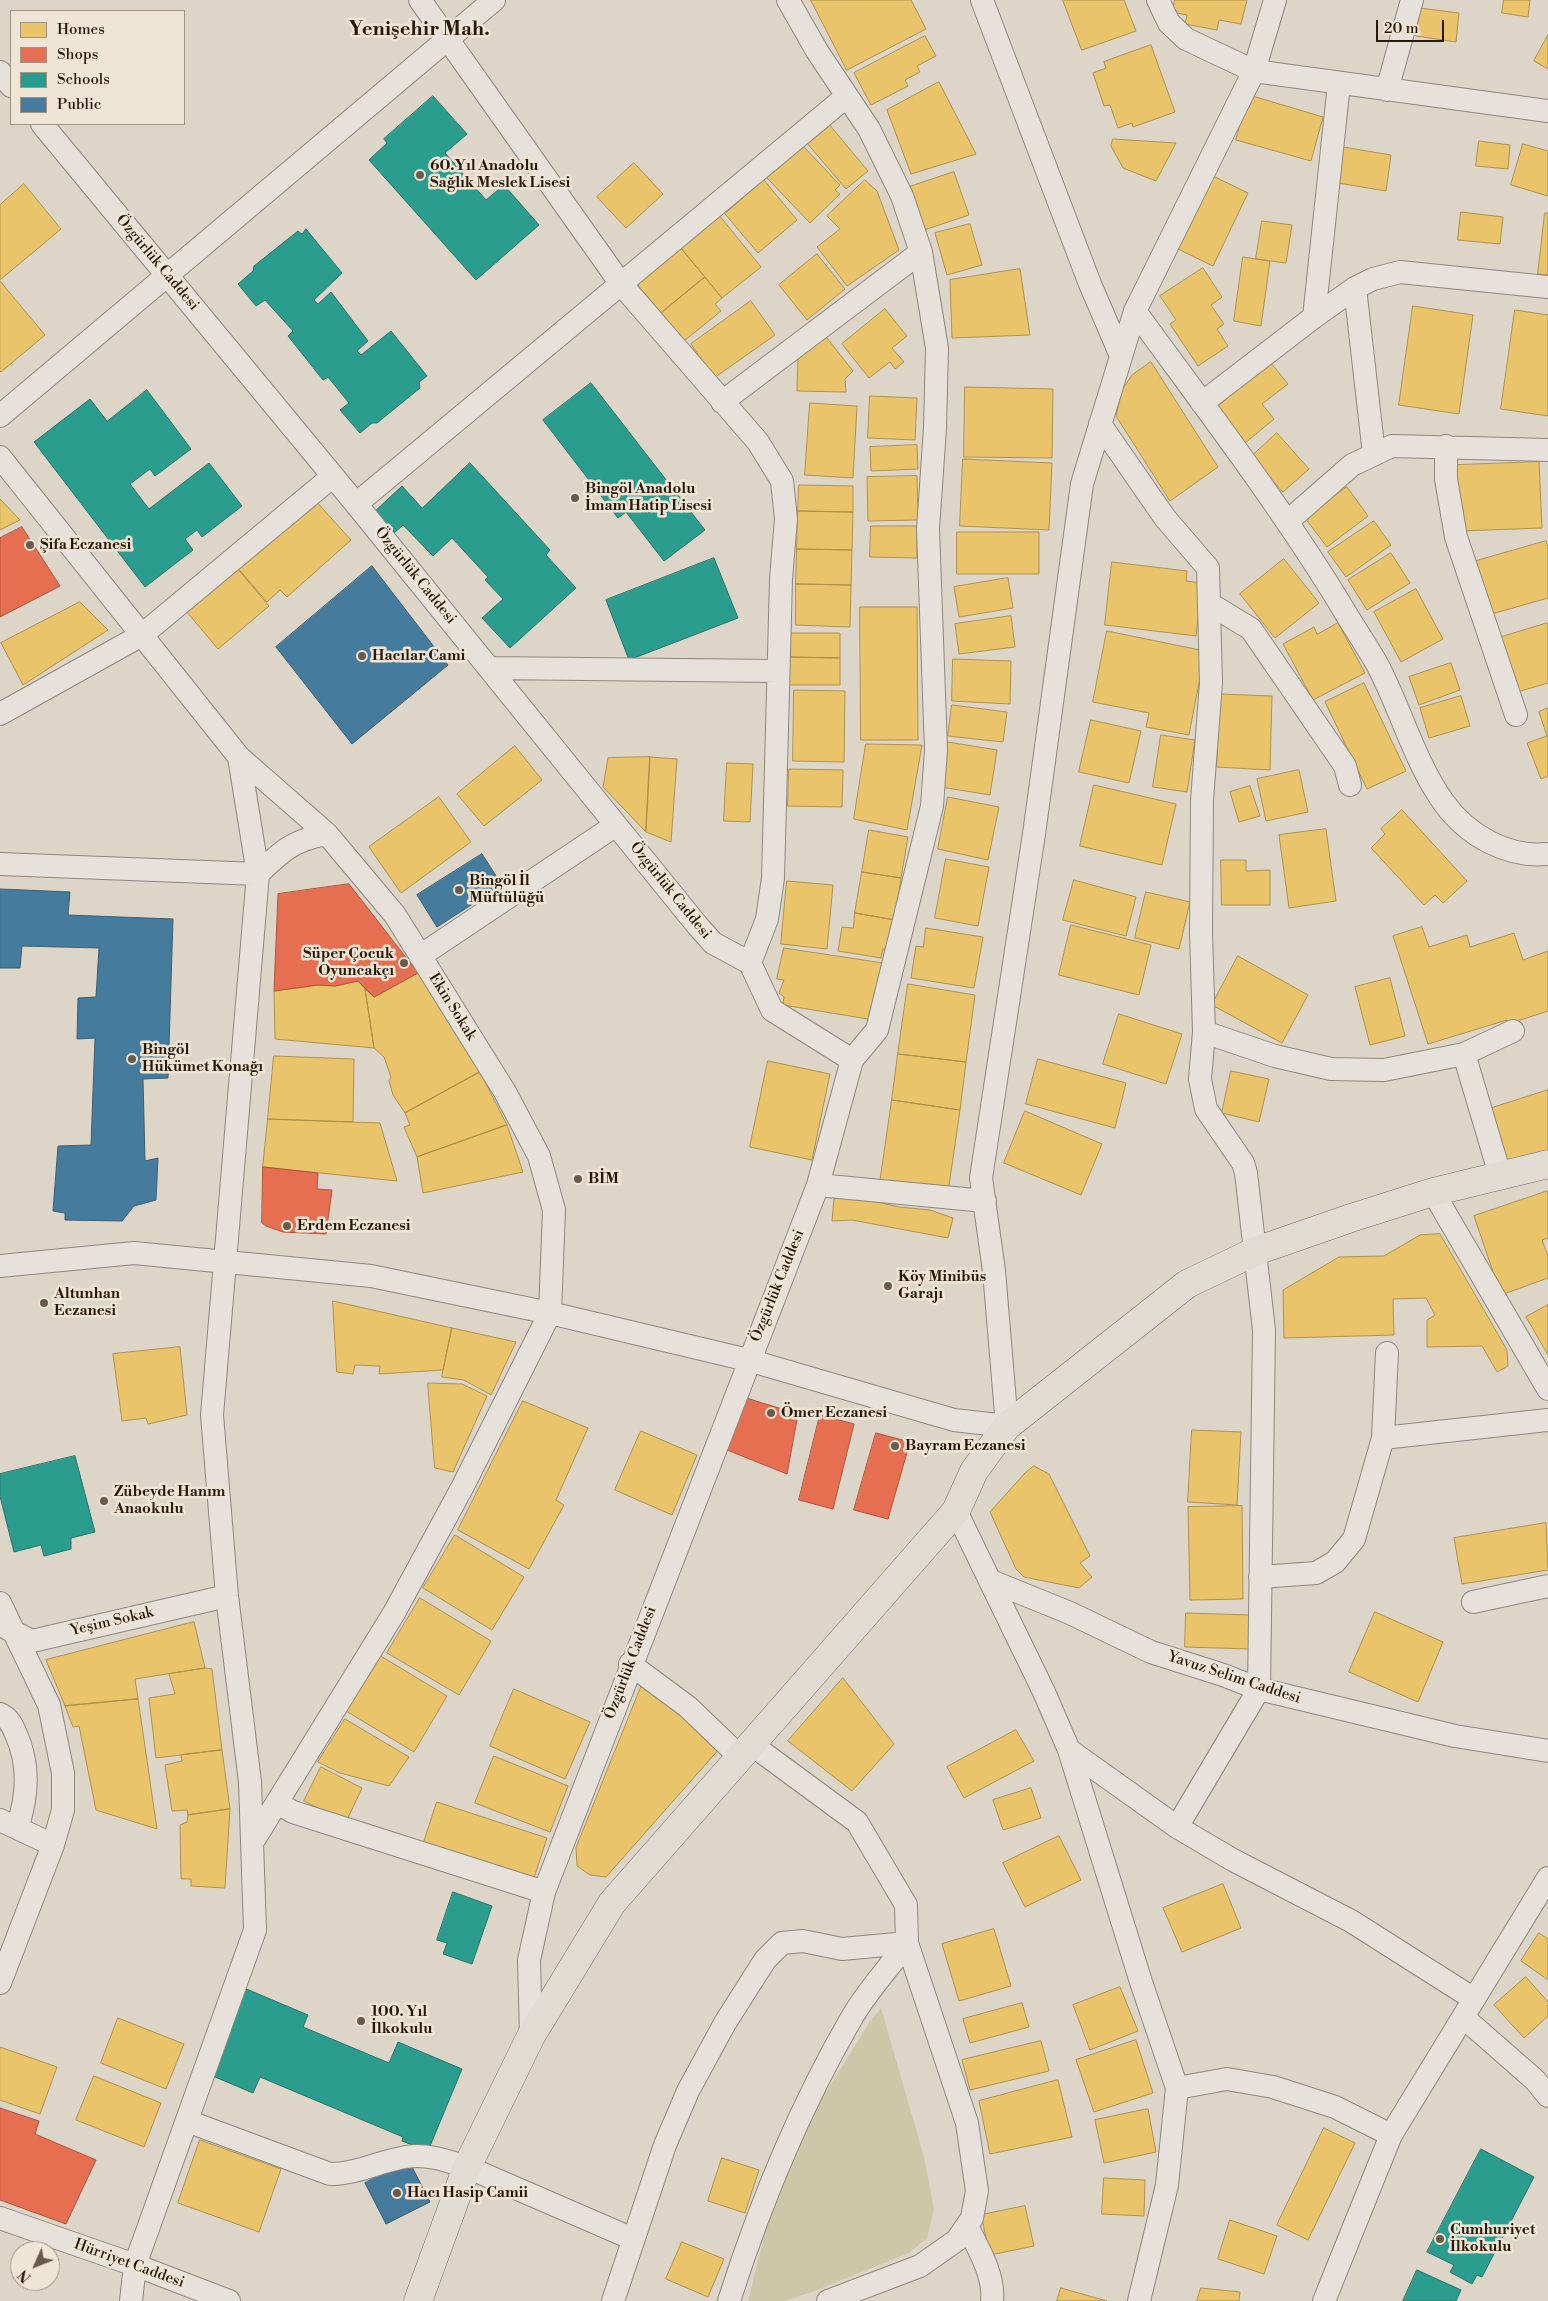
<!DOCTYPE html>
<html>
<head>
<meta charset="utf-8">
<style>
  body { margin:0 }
  #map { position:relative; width:1548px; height:2301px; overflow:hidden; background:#ddd5c7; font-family:"Libre Bodoni",serif }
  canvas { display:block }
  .legend { position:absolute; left:10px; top:10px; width:175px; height:115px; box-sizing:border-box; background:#efe5d5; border:1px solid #a09384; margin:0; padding:6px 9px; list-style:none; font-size:15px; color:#29190a }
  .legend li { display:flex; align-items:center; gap:10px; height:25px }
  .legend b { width:25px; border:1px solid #a09384 }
  .north { position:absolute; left:10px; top:2241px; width:50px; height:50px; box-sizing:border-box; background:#efe5d5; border:1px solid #a09384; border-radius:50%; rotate:226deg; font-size:14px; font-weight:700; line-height:20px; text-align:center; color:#29190a }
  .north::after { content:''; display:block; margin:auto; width:18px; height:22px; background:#685b4c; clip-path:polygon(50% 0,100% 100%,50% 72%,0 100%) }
  .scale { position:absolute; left:1376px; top:20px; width:68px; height:22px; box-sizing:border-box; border:2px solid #29190a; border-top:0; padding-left:6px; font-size:15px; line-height:18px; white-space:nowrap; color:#29190a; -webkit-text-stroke:4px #efe5d5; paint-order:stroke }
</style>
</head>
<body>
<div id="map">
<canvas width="1548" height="2301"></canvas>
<ul class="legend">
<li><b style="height:14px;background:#e9c46a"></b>Homes</li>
<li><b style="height:14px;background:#e76f51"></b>Shops</li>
<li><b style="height:14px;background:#2a9d8f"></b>Schools</li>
<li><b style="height:14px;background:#457b9d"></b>Public</li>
</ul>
<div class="north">N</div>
<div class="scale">20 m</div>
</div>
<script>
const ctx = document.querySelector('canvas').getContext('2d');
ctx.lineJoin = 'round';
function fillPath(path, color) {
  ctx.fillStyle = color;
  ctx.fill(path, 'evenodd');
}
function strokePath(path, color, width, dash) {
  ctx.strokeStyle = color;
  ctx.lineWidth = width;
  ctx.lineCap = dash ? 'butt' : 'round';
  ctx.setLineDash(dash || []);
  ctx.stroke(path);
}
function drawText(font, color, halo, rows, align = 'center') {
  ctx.font = font + ' "Libre Bodoni",serif';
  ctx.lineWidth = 5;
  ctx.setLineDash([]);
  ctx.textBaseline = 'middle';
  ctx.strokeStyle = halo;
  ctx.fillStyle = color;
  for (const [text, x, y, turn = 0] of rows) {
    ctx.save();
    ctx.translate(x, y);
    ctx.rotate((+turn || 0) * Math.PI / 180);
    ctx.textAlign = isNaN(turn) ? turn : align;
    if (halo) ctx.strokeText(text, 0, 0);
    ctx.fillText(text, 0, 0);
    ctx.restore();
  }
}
const green = new Path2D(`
  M881,2008L924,2157L934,2209L927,2238L909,2253L812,2292L784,2301H748L774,2196L815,2110L869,2023Z`);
const homes = new Path2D(`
  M811,0H911L926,29L847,70Z
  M1063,0H1124L1136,31L1082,50Z
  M1175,0H1247L1241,24L1219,20L1217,30L1185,24L1187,15L1172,12Z
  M1504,0H1530L1528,17L1502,13Z
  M1420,8L1459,13L1456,42L1416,36Z
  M1548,35V69L1534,61Z
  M925,36L936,56L917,66L920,72L905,80L908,86L871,105L854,73Z
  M1151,45L1175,112L1133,127L1132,123L1118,128L1110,105L1104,106L1093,73L1106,68L1104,62Z
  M939,82L976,154L911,174L887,110Z
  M1249,95L1323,117L1311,161L1236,140Z
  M828,123L868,171L846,189L806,142Z
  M1113,139L1176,143L1156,181L1123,168L1111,146Z
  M1479,141L1510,145L1508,169L1476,166Z
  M1523,144L1548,151V196L1511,185Z
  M802,145L840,185L835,190L840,194L810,223L767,178Z
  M1343,147L1391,155L1386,191L1338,183Z
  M634,163L663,194L626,228L597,197Z
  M954,172L969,215L924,230L909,187Z
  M1213,176L1248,193L1213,266L1178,249Z
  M764,180L797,220L758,253L725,214Z
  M865,180L877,191L899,250L847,286L817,247L840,229L827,216Z
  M24,184L61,229L0,280V205Z
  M1461,212L1503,217L1500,244L1458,240Z
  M1545,213H1548V275L1538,274Z
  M719,215L761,267L722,298L680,247Z
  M1262,221L1292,225L1286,263L1256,259Z
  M970,224L982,265L947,275L935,233Z
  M680,247L705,277L661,313L636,283Z
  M817,254L845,289L807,320L779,285Z
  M1243,257L1270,261L1261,326L1234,321Z
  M1203,268L1222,297L1211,305L1224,324L1217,329L1228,346L1198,366L1170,324L1176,320L1160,296Z
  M1020,269L1030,335L952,338L950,280Z
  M705,277L722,298L715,304L721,311L684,341L661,313Z
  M0,281L45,335L1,372L0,371Z
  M751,301L775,335L714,378L691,344Z
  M1413,306L1473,315L1459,414L1399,405Z
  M885,309L907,336L892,348L904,362L895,369L890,362L869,378L842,344Z
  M1515,310L1548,315V416L1501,409Z
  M823,333L853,371L845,379L846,392L797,391L798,357Z
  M1151,362L1218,467L1170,501L1116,416L1122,390L1132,375Z
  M1271,363L1288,384L1262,404L1274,419L1245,443L1216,408Z
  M965,387L1053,389L1052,458L964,457Z
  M870,396L917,398L915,440L868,438Z
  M810,403L857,406L853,478L805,475Z
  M1277,433L1309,469L1283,492L1251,457Z
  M917,445L918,469L871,471L870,447Z
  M963,459L1052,463L1049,530L960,526Z
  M1539,462L1542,528L1459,531L1457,465Z
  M917,476L918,520L868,521L867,477Z
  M799,485L853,486V512L798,511Z
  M1347,487L1368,516L1327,547L1305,518Z
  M0,499L20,520L0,530Z
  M314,499L351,540L287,597L280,590L267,602L237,567Z
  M798,511L853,512L852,550L797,549Z
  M1374,521L1391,545L1346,577L1328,552Z
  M871,526H917V558L870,557Z
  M957,532H1039V574H957Z
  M1546,541L1548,547V598L1488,615L1473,562Z
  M797,549L852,550L851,585L796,584Z
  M1391,553L1410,583L1367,610L1348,580Z
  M1284,559L1319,603L1275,638L1240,594Z
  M1112,562L1187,571L1186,581L1202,583L1196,636L1105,625Z
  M237,568L269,606L218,649L186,611Z
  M1008,578L1013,608L959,617L954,587Z
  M796,584L851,585L850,627L796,625Z
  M1416,589L1443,639L1401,662L1374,612Z
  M80,602L108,630L23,685L1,643Z
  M860,607H917L918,740H861Z
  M1011,616L1015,647L959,654L955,624Z
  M1338,623L1365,673L1313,700L1283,644L1314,627L1317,634Z
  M1548,623V683L1514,693L1498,638Z
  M1107,631L1205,651L1189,735L1146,727L1149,713L1093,702Z
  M787,633H840V658L787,657Z
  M787,657L840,658V685H787Z
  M953,659L1011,661L1010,704L952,701Z
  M1451,663L1460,690L1419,705L1409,677Z
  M1364,683L1406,771L1367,789L1325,702Z
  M794,690L845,691L844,762L793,761Z
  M1220,694L1272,696L1270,770L1217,767Z
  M1461,696L1470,726L1429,738L1420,708Z
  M952,705L1007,712L1003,742L948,736Z
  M1548,708V776L1541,779L1527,743L1547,736L1539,712Z
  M1091,720L1141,731L1129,783L1079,772Z
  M1161,735L1195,740L1187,792L1153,787Z
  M948,742L997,750L990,795L941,787Z
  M866,744L922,745L907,830L854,819Z
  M515,746L542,780L484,826L457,794Z
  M650,757L646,832L603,787L608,758Z
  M650,757L677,759L671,842L646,832Z
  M727,763L753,764L750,822L724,821Z
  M789,769L843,770L842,807L788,806Z
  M1299,770L1308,812L1266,821L1257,779Z
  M1094,785L1176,804L1162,865L1080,846Z
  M1250,786L1260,816L1239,822L1230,792Z
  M439,797L471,842L401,893L369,847Z
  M948,797L999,807L988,860L938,849Z
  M1402,810L1467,881L1443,903L1435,895L1424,905L1371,848L1385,834L1381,829Z
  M1326,829L1336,901L1289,908L1279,835Z
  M869,830L908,837L901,878L862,872Z
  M946,859L989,867L978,926L935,918Z
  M1221,860H1246V871L1270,870V905H1222Z
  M862,872L901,878L895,920L855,913Z
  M1074,880L1136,897L1126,936L1063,920Z
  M787,881L833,885L827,949L781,944Z
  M1146,892L1190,902L1179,949L1135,938Z
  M855,913L895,920L890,950L883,949L881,958L838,951L842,927L853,928Z
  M1071,925L1151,945L1139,995L1059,975Z
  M1422,927L1429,947L1467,935L1470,947L1514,933L1523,960L1548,951V1011L1508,1024L1507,1020L1428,1044L1393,936Z
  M926,928L983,937L974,988L911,978L916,946L923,947Z
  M784,948L883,963L868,1019L783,1005L784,997L779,993L784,980L777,979Z
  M1238,956L1308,995L1282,1043L1212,1005Z
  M418,973L480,1072L405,1113L393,1095L389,1081L391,1077L384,1057L374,1048L365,989L374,997Z
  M1390,978L1405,1036L1370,1045L1355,987Z
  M358,981L365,989L374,1048L275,1039L274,991L318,985L335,986Z
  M908,984L975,995L966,1062L898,1054Z
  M1119,1014L1182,1034L1166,1084L1103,1064Z
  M898,1054L966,1062L960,1110L892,1100Z
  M274,1056L354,1059L353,1122L268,1119Z
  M1038,1059L1126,1083L1115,1128L1026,1104Z
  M768,1061L830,1074L812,1160L750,1147Z
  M1231,1071L1269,1079L1259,1122L1222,1113Z
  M480,1072L507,1125L417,1157L404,1127L410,1125L405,1113Z
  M1548,1090V1152L1507,1165L1489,1109Z
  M892,1100L960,1110L948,1193L880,1183Z
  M1025,1111L1102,1144L1081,1195L1004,1163Z
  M268,1119L380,1123L397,1181L263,1167Z
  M507,1125L523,1172L423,1193L417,1157Z
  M1548,1191V1238L1542,1240L1548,1256V1278L1501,1295L1474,1216Z
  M851,1196L899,1207L930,1210L953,1218L948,1238L852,1220L832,1221L834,1199Z
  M1440,1234L1507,1350L1508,1366L1497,1372L1482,1346L1427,1347V1320L1435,1315L1426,1298L1393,1299L1394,1335L1284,1338L1283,1290L1339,1257L1384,1256L1420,1235Z
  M333,1301L452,1328L443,1370L379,1374L380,1366L355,1365L353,1374L337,1372Z
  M1548,1305V1355L1526,1317Z
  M452,1328L516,1342L491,1395L464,1380L442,1377Z
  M180,1347L187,1415L148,1424L146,1418L122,1421L113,1354Z
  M428,1383L462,1384L487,1396L453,1472L435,1468Z
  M523,1401L588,1428L556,1500L564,1505L529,1569L458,1530Z
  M1192,1430L1241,1432L1237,1505L1188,1502Z
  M641,1431L697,1455L672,1515L615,1490Z
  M1034,1466L1049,1474L1090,1556L1080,1563L1092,1577L1079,1588L1024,1577L1016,1569L990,1512L1025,1473Z
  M1242,1506L1243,1599L1190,1600L1188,1507Z
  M1546,1523L1548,1570L1462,1584L1454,1538Z
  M455,1535L524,1577L492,1630L423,1588Z
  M420,1598L491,1641L459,1695L387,1653Z
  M1375,1612L1443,1642L1418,1702L1349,1672Z
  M1186,1613L1251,1615L1250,1649L1185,1647Z
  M194,1622L205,1668L135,1679L138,1699L65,1706L46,1660Z
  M379,1655L447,1696L414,1752L346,1711Z
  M205,1668L212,1669L222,1750L156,1758L149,1698L175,1694L169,1674Z
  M645,1677L720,1748L606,1877L590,1875L577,1866L576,1848Z
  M843,1678L894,1744L852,1791L788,1741Z
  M514,1689L590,1722L565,1779L490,1746Z
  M138,1699L157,1829L96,1810L79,1726L73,1727L65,1706Z
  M345,1719L409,1757L389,1786L340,1773L318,1762Z
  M1016,1730L1034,1761L964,1798L947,1767Z
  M222,1750L230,1809L188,1815L187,1810L172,1811L165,1765L182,1761L181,1755Z
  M494,1756L568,1786L550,1832L475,1803Z
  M321,1767L362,1788L346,1822L304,1801Z
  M1031,1788L1041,1818L1003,1830L993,1800Z
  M437,1802L547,1838L533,1881L423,1845Z
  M230,1809L225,1888L191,1886V1879H181L180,1825L187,1822L188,1815Z
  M1059,1836L1081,1880L1025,1907L1003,1863Z
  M1223,1884L1241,1928L1182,1952L1163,1908Z
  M994,1929L1011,1986L959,2001L942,1944Z
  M1539,1933L1548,1939V1980L1521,1961Z
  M1526,1977L1548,2002V2016L1524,2038L1494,2005Z
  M1120,1987L1138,2031L1090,2050L1073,2005Z
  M1022,2003L1029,2027L970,2043L963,2019Z
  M118,2018L184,2044L166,2089L101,2063Z
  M1136,2040L1153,2093L1094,2112L1076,2060Z
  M1041,2041L1049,2071L970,2090L962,2060Z
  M0,2047L57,2067L40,2114L0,2100Z
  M94,2076L161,2103L144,2147L76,2120Z
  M1058,2080L1072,2137L990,2154L979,2101Z
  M1148,2109L1156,2152L1104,2163L1095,2120Z
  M1324,2128L1355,2143L1308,2240L1277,2225Z
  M200,2140L281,2169L259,2232L178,2203Z
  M722,2158L759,2170L745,2213L708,2201Z
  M1104,2178L1145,2180L1144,2216L1102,2214Z
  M1025,2206L1034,2246L990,2255L981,2215Z
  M1230,2220L1277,2236L1264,2274L1218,2259Z
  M682,2242L724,2259L708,2297L666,2279Z
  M1061,2288L1107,2301H1057Z
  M1201,2288L1240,2292L1239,2301H1197Z`);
const shops = new Path2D(`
  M22,527L60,586L0,617V538Z
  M349,884L418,973L374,997L358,981L335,986L318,985L274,991L278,894Z
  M263,1167L318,1173L317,1189L332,1190L326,1234L283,1232L266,1226L262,1223Z
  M743,1397L798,1414L787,1474L722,1448Z
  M820,1415L854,1424L833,1509L799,1500Z
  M876,1433L910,1442L888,1519L854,1510Z
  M0,2108L39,2121L35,2134L96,2160L66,2224L0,2200Z`);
const schools = new Path2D(`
  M433,96L467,134L445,153L486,200L504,185L539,225L476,280L369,160L387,143L384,139Z
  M306,229L342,273L314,300L318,304L331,292L368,341L357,351L361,355L391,331L427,376L419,382L420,388L377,423H372L360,433L340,410L349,403L328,377L323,380L288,336L293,331L265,300L256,306L238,284L253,271L254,266L298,231L302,234Z
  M591,383L705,530L664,561L626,512L618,518L543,420Z
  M147,390L191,449L155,476L150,469L130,484L149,509L209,463L242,506L202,537L197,530L185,539L193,550L145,587L34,442L90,399L107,421Z
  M470,463L550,550L546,555L576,588L510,648L482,618L503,599L485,580L488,577L452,538L433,556L403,525L392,535L373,513L402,486L422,508Z
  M714,558L738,618L629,660L606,600Z
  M75,1456L95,1532L71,1538V1549L44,1556L41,1545L14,1552L0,1496V1474Z
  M453,1892L492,1906L472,1964L443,1954L447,1943L437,1940Z
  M244,1988L308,2015L303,2027L389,2063L398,2042L462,2069L428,2151L402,2141L403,2137L260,2077L253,2093L208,2074Z
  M1481,2149L1534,2177L1482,2277L1477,2275L1472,2284L1450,2272L1454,2265L1427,2252Z
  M1417,2270L1461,2290L1456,2301H1403Z`);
const public = new Path2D(`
  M372,566L448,665L352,744L276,647Z
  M482,854L502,885L437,927L417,895Z
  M0,889L70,892L68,915L173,919L168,1078L143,1079L145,1161L158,1158L156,1200L134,1206L122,1221L65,1220V1213L53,1211L58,1146L91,1145L95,1038L77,1039L78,998L96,997L99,948L22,946L20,968H0Z
  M409,2161L430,2202L386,2224L365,2183Z`);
const minor = new Path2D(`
  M420,0L621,284L758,442L782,481L786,519L781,579L773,878L767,919L750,963
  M788,0L817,51L869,129L902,196L921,252L937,348L935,428L928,529L936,750L932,806L877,1030L852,1060
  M982,0L1090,284L1121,356
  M1158,0L1169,23L1186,39L1254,71L1548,111
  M0,72L11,86
  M1387,90L1412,0
  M42,124L356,504L697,925L713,943L750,963L772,1010L852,1060L818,1185L544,1892L529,1960L531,2036
  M1355,288L1374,454
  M1135,311C1205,407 1277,501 1339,602C1351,623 1365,643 1377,664C1401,709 1414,761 1444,803C1468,836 1508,858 1548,854
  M1314,317L1339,84
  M722,402L921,252
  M1202,403L1314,317L1355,288L1373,279L1400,272L1548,287
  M0,416L494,0
  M1100,424L1165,518L1208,568L1211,683L1202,800L1201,932L1204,1032L1200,1079L1206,1109L1243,1163L1246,1173L1264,1330L1259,1689L1177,1827
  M1446,446V479L1456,537L1516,715
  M0,457L239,757L258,874L212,1415L227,1596L250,1782L255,1930L135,2265L131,2301
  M356,504L847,96
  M1288,521L1352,465L1392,446L1548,450
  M1210,604L1251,629L1345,766L1350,785
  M489,668L778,671
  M0,714L142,635L333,476
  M239,757L327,834L395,915L505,1092L539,1156L554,1210L550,1313L463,1486L394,1613L252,1843
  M0,864L258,874C282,851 293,840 327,834
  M420,956L616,825
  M1204,1032L1275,1056L1331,1069L1384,1070L1464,1054L1513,1031
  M1464,1054L1500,1175
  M818,1185L985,1201
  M1433,1192L1548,1389
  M0,1266L134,1253L371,1276L550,1313L748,1360L954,1420L1007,1426L994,1271L981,1178L1034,834L1082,484L1135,311L1254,71L1275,0
  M1383,1438L1548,1420
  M956,1511L1044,1692L1069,1750L1141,1982L1177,2088L1167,2185L1139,2301
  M1260,1577L1316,1573L1335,1562L1354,1539L1383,1438L1387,1353
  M991,1581L1070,1613L1151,1652L1223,1675L1259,1689L1455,1736L1548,1751
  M1473,1602L1548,1586
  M0,1603L49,1705L63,1773V1810L53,1845L0,1983
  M8,1629L32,1641L227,1596
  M630,1664L688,1707L740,1757
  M0,1714C9,1718 12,1725 16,1734C30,1765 28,1796 17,1828
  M751,1744L857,1822L906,1905L907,1943L967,2123L977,2191L972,2218L957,2240L920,2266L828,2301
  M1069,1750L1177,1827L1233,1860L1351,1921L1474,1999
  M277,1803L293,1812L544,1892
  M0,1820L53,1845
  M1463,2017L1535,2080L1548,2096
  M1177,2088L1227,2079L1273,2087L1335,2107L1391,2135
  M187,2121L330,2174C357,2174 380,2161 406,2157C426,2153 448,2161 467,2167L633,2239
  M0,2218L135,2265L229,2301
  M967,2226C978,2248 995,2276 992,2301
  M613,2301L665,2145L688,2091L725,2023L765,1960L782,1943L803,1941L842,1949L907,1943
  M729,2301C760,2204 800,2107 851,2019C866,1992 889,1968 907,1943
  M1324,2301L1391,2135L1548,1878`);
const major = new Path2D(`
  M418,2301L467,2167L531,2036L612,1903L956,1511L974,1471L1007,1426L1187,1284L1256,1251L1351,1218L1433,1192L1548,1164`);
const markers = [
  [420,175,5,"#685b4c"],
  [575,498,5,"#685b4c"],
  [30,545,5,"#685b4c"],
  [362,656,5,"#685b4c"],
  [459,890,5,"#685b4c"],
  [404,963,5,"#685b4c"],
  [132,1059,5,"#685b4c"],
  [578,1179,5,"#685b4c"],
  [287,1226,5,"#685b4c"],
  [888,1286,5,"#685b4c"],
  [44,1303,5,"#685b4c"],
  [771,1413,5,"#685b4c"],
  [895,1446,5,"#685b4c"],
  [104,1501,5,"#685b4c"],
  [361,2021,5,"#685b4c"],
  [397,2193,5,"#685b4c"],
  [1440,2239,5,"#685b4c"]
];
const poiNames = [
  ["60.Yıl Anadolu",430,166],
  ["Sağlık Meslek Lisesi",430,183],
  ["Bingöl Anadolu",585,489],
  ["İmam Hatip Lisesi",585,506],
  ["Şifa Eczanesi",40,545],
  ["Hacılar Cami",372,656],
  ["Bingöl İl",469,881],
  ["Müftülüğü",469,898],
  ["Süper Çocuk",394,954,"right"],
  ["Oyuncakçı",394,971,"right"],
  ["Bingöl",142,1050],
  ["Hükümet Konağı",142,1067],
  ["BİM",588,1179],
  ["Erdem Eczanesi",297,1226],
  ["Köy Minibüs",898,1277],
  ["Garajı",898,1294],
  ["Altunhan",54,1294],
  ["Eczanesi",54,1311],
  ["Ömer Eczanesi",781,1413],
  ["Bayram Eczanesi",905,1446],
  ["Zübeyde Hanım",114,1492],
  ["Anaokulu",114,1509],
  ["100. Yıl",371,2012],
  ["İlkokulu",371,2029],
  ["Hacı Hasip Camii",407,2193],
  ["Cumhuriyet",1450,2230],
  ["İlkokulu",1450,2247]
];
const streetNames = [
  ["Özgürlük Caddesi",157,263,50],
  ["Özgürlük Caddesi",415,576,51],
  ["Özgürlük Caddesi",670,891,51],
  ["Ekin Sokak",452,1007,58],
  ["Özgürlük Caddesi",778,1286,-68],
  ["Yeşim Sokak",112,1622,-13],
  ["Özgürlük Caddesi",631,1663,-69],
  ["Yavuz Selim Caddesi",1234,1678,18],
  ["Hürriyet Caddesi",129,2264,20]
];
const districtNames = [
  ["Yenişehir Mah.",419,30]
];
fillPath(green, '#cbc7a7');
fillPath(homes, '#e9c46a');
strokePath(homes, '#af914d', 1);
fillPath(shops, '#e76f51');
strokePath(shops, '#ae553c', 1);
fillPath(schools, '#2a9d8f');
strokePath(schools, '#2a7567', 1);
fillPath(public, '#457b9d');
strokePath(public, '#3d5e71', 1);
strokePath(minor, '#8e877e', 24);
strokePath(major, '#746e65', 29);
strokePath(minor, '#e6e1da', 22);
strokePath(major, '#e0dcd4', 28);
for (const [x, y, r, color] of markers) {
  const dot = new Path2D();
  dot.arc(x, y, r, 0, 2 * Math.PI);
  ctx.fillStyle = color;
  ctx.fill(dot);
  strokePath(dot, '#efe5d5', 2);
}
drawText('bold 15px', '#29190a', '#efe5d5', poiNames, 'left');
drawText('15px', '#29190a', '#efe5d5', streetNames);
drawText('bold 20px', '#29190a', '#efe5d5', districtNames);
</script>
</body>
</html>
